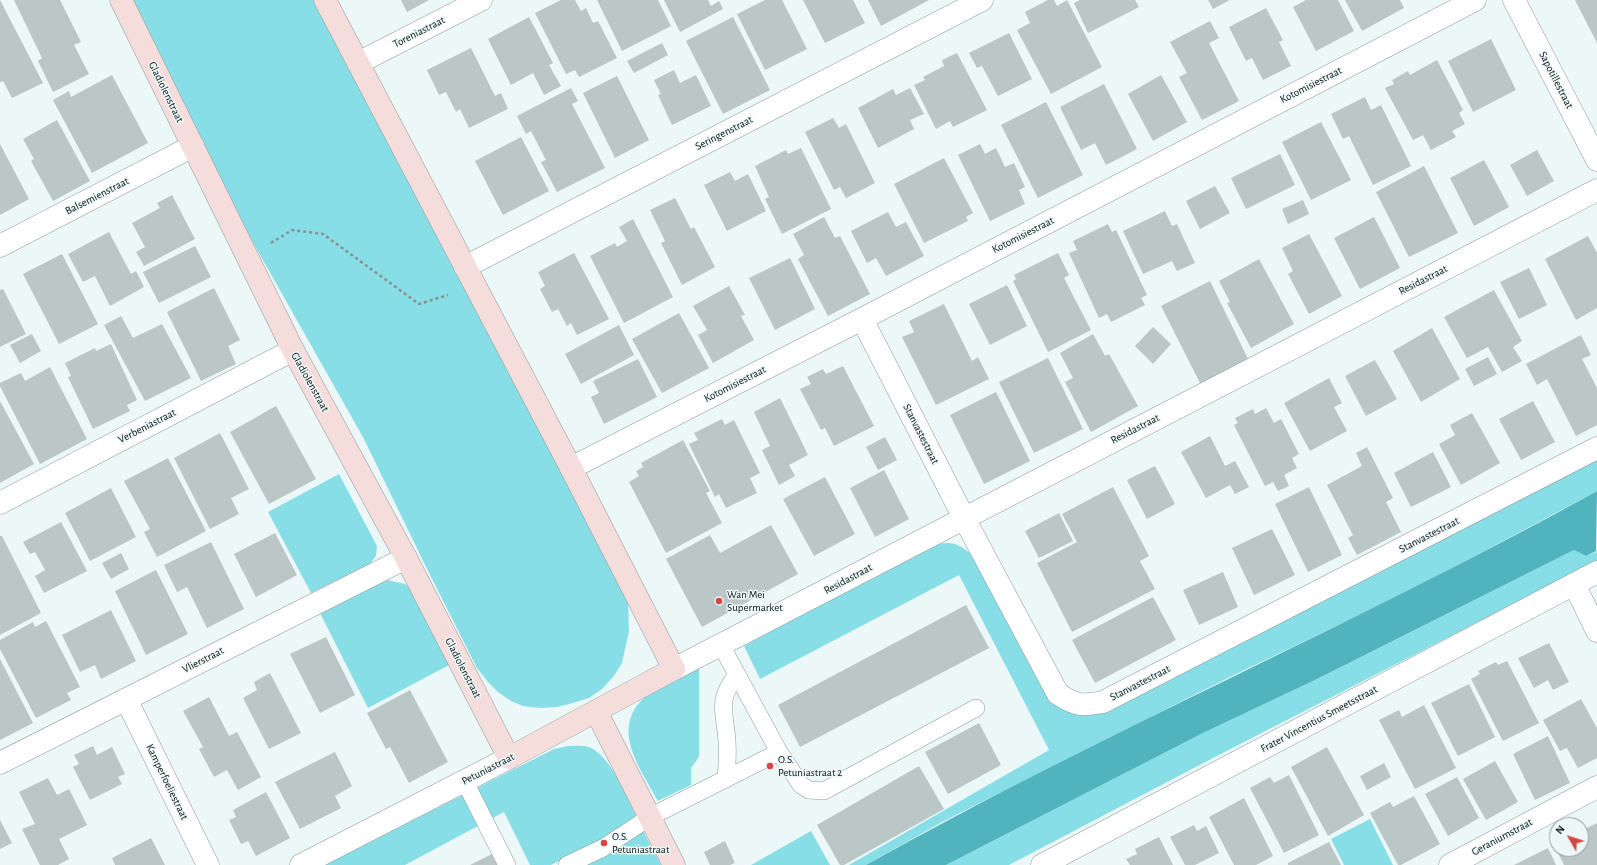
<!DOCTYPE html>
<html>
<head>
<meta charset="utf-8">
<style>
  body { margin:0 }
  #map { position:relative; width:1597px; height:865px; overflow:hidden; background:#ecf7f8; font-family:"Alegreya Sans",sans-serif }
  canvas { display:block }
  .north { position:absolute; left:1549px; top:817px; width:40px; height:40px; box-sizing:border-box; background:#ecf7f8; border:1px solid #949c9c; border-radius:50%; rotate:309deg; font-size:11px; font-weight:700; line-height:16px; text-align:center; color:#0f1313 }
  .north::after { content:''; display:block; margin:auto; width:14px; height:18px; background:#d54644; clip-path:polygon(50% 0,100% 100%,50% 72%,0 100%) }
</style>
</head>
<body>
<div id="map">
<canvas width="1597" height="865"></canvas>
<div class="north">N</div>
</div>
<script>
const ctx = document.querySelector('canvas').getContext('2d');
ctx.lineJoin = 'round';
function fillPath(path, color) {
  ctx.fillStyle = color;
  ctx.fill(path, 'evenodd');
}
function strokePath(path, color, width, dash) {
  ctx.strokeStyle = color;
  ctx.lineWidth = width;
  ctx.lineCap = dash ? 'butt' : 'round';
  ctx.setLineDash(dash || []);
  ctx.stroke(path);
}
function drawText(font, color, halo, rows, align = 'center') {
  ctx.font = font + ' "Alegreya Sans",sans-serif';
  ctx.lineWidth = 3;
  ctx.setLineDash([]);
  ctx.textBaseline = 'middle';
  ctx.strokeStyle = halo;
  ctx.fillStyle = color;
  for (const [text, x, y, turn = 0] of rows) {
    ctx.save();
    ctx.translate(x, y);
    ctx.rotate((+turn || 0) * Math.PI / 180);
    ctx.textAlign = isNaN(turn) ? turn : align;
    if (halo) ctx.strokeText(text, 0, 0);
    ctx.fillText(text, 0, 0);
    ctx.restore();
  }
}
const green = new Path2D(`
  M132,0H315L343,58L562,472L628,601L629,631L622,663L614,676L602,689L589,698L573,703L557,707L541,708L523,706L511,701L498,692L488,682L477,668L426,567L364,439L251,239Z
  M1597,459V491L1415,588L1228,678L942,822L866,865H849L1049,750L959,575L760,679L744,646L921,550C941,542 953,538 971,554L1067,709Z
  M339,474L377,546L376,556L370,564L311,593L268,512Z
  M1597,549V561L1211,759L1009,865H946L1203,733L1315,680L1574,550L1586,556L1596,552Z
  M387,580L405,584L410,588L449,665L368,708L320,613Z
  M699,668V757L691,768V785L658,801C641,769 609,729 645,697C649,693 656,691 661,688C674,682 686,675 699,668Z
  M568,746C574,746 583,745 589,747C611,755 629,802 639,822L551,865H530L504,812L405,865H324L554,749Z
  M1370,819L1393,865H1344L1331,839Z
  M643,831L661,865H575Z
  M811,831L830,865H751Z`);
const water = new Path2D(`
  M1597,491L1596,551L1586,556L1574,550L1315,680L1203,733L946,865H866C1105,731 1357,624 1597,491Z`);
const building = new Path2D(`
  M0,0L43,83L12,98L3,81L0,82Z
  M14,0H60L81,42L74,45L89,74L53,92L38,61L42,58Z
  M401,0H429L407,12Z
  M561,0H575L581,11L586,8L593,23L598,21L617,58L579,77L575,70L566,74L535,13Z
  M597,0H658L671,26L622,51Z
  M664,0H708L711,6L719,1L723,9L680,32Z
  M765,0H782L807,49L765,70L737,14Z
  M803,0H853L865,23L825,43Z
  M868,0H929L881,26Z
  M1048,0H1054L1057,6L1067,0L1102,67L1051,94L1017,30L1030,23L1025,12Z
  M1080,0H1135L1139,7L1088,33L1074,3Z
  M1208,0H1230L1213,9Z
  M1306,0H1338L1354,31L1316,51L1293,7Z
  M1345,0H1400L1404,8L1362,31Z
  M1575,0H1597V43Z
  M1266,8L1283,40L1279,42L1291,66L1263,80L1252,58L1246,61L1229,27Z
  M529,17L553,63L549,65L561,86L544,95L533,73L511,85L488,39Z
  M733,17L770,90L723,114L686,41Z
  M1210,21L1219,38L1209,43L1239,101L1202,120L1179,77L1187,73L1170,42Z
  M1009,33L1032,79L998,96L982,66L977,68L969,53Z
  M1491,39L1516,90L1473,112L1448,61Z
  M662,43L668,55L634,73L627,61Z
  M471,48L495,96L501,93L508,109L469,128L460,109L456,112L446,92L439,95L427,70Z
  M957,53L987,110L953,127L950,121L936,129L914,85L925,80L923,77L944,66L942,60Z
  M1437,60L1463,110L1459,113L1465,124L1452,131L1456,137L1431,150L1423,135L1413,140L1385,88L1394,84L1392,80L1408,71L1410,75Z
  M674,70L680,83L696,75L711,106L672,125L658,95L661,94L654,80Z
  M112,75L148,143L92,173L53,100L69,91L71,97Z
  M1161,75L1187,122L1153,141L1128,94Z
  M617,76L649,140L615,158L583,93Z
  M1104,84L1137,149L1106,165L1095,143L1081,150L1060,107Z
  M571,88L578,101L572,104L605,168L557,192L541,162L546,160L531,131L526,134L517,116Z
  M910,88L924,114L910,120L914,129L878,148L858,108L893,89L896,95Z
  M1365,97L1371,110L1381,105L1411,166L1373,185L1349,136L1343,139L1331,114Z
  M1046,102L1083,175L1038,198L1001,125Z
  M833,118L839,128L846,124L875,183L846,198L840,187L834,190L805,132Z
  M57,120L90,181L53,201L31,161L34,159L23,139Z
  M1321,122L1351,180L1311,200L1282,142Z
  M521,137L549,191L503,215L475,161Z
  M0,144L29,199L0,215Z
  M980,144L985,154L996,148L1005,167L1014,163L1025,187L1019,190L1025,204L990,221L958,155Z
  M801,148L831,209L782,234L765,199L769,197L755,166L786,150L788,154Z
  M1537,150L1554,181L1527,196L1510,165Z
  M1280,154L1295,185L1246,209L1231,178Z
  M944,158L973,213L966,217L968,221L924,243L894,184Z
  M1484,160L1509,207L1474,226L1450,178Z
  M1424,166L1458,233L1409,257L1376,192Z
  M730,172L735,181L748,174L766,211L727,231L704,185Z
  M1215,186L1230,213L1200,229L1186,201Z
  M172,195L195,239L144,266L136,252L145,247L132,223L160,208L157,203Z
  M675,198L691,229L694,227L715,267L682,285L661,243L665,241L650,210Z
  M1303,200L1309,214L1288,224L1282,209Z
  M1165,211L1172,226L1177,224L1195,263L1177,271L1172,261L1143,274L1123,231Z
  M888,212L896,227L906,222L924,256L886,276L876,258L867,263L851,231Z
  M824,217L835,238L840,236L870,294L828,316L798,259L804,255L793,234Z
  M1374,217L1400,268L1360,289L1334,238Z
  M633,219L673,297L624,323L590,256L615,243L617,247L627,241L619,227Z
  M1108,224L1112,232L1116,230L1147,295L1141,298L1145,305L1111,322L1107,314L1099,318L1069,253L1077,250L1073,241Z
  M109,232L131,274L136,271L144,287L110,306L95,276L83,282L68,254Z
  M1309,234L1342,296L1309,314L1288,274L1293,271L1282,248Z
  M1588,236L1597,253V308L1576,320L1545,259Z
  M195,246L211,277L159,303L143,272Z
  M574,253L609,319L577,335L571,323L567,326L558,309L552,312L540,289L545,286L538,272Z
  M1058,253L1069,275L1064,278L1091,330L1048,352L1013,281L1016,279L1014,275Z
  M62,254L98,324L59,344L23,274Z
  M790,258L815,309L775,330L749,278Z
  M1259,259L1294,324L1251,348L1227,303L1230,302L1219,281Z
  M1529,268L1547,305L1519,319L1500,282Z
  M1210,281L1249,361L1201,385L1161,306Z
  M1007,285L1027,326L990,345L969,304Z
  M729,286L745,315L741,316L754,340L713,363L698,335L707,330L693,306Z
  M214,288L240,340L228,346L236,364L201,381L167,312Z
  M3,289L26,334L0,347V290Z
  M1494,290L1522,341L1513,347L1522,361L1502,372L1488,347L1467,358L1444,317Z
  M944,304L972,361L978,357L989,379L936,405L902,337L914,332L909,321Z
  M679,313L709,368L662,393L632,339Z
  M121,316L133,338L162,324L191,378L145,401L104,325Z
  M619,325L634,355L581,384L565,354Z
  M1153,327L1171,344L1153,364L1135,346Z
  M1432,328L1460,379L1421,402L1393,351Z
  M32,334L41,351L20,363L10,345Z
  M1093,334L1105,356L1109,354L1138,406L1091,432L1065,382L1073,378L1060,353Z
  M1581,335L1591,355L1582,359L1597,388V425L1576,436L1547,379L1537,385L1526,364Z
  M111,344L137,400L127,405L130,411L93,429L68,377L71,376L65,363L95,348L96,351Z
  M1488,357L1497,374L1474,386L1465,369Z
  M1048,358L1083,429L1034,453L999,382Z
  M638,359L657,397L604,424L591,397L599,393L593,381Z
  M1375,360L1397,399L1366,416L1345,376Z
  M843,366L874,426L834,446L825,428L821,430L800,389L811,384L807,377L823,369L826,374Z
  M50,367L87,439L40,464L0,386V383L21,373L25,381Z
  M1329,378L1342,403L1334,407L1347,431L1310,451L1284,403Z
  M996,392L1030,461L984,484L950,415Z
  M780,398L808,455L789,465L795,476L779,485L762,450L770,446L754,412Z
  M0,401L34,464L0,483Z
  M1533,401L1555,442L1521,460L1499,419Z
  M276,406L316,479L269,504L230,432Z
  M1266,408L1274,423L1281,419L1299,454L1292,458L1297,468L1284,475L1289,486L1278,491L1273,482L1265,486L1234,425L1238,423L1235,418L1253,409L1255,414Z
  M1472,413L1500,463L1461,485L1439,444L1455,435L1450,425Z
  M722,419L725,425L734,420L760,473L750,478L757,493L726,508L719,494L715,497L689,444L698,440L694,433Z
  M220,433L249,489L231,498L239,514L210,529L174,458Z
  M1210,436L1225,466L1235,461L1249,487L1235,494L1230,485L1206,498L1181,452Z
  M885,437L897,460L878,470L866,447Z
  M683,440L710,491L706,493L722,523L666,553L629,482L639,476L636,471L643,467L641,463Z
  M1367,447L1393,498L1386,502L1401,532L1357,555L1348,538L1353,535L1327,485L1362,466L1356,453Z
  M1433,452L1451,487L1411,507L1394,473Z
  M168,458L206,531L157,557L144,532L150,529L124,481Z
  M1155,466L1175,504L1147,519L1127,480Z
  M884,470L909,519L875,537L850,488Z
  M825,477L855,534L814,556L783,499Z
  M1113,487L1149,556L1140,561L1155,589L1072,632L1037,563L1077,542L1062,514Z
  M1309,487L1342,555L1308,572L1275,504Z
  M111,488L136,537L90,561L65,513Z
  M1059,513L1073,541L1039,558L1025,531Z
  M61,522L87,571L44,593L35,576L45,570L35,552L30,554L23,542Z
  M771,525L798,574L702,627L666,559L710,535L720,553Z
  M1272,529L1295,575L1254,595L1232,548Z
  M275,533L297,575L256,597L234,554Z
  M0,536H2L41,613L0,635Z
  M211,542L244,609L207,628L187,587L177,592L164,565Z
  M121,553L129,569L111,579L102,563Z
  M156,570L188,634L146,655L115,591Z
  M1223,572L1238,607L1199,625L1183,590Z
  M1153,597L1176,640L1095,683L1072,640Z
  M966,605L989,648L800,747L778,705Z
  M111,610L136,661L101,679L95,665L80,672L62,635Z
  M46,621L80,687L67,693L71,700L36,718L0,649V640L33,622L35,627Z
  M326,637L355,695L320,713L290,654Z
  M1549,643L1569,682L1553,690L1548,680L1534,688L1518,658Z
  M0,659L33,723L0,740Z
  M1507,661L1539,723L1503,741L1471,679L1480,674L1478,671L1496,662L1498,665Z
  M270,673L301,733L269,749L243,698L257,690L254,682Z
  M1469,684L1495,737L1458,756L1431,703Z
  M410,690L448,762L409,783L390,747L386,749L367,713Z
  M209,697L229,736L237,732L261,777L238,790L227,770L214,777L199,749L203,747L183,711Z
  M1581,699L1597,728V758L1578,768L1567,748L1560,751L1543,720Z
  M1424,705L1456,768L1415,789L1379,720L1399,710L1402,717Z
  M979,723L1001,765L948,794L925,752Z
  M1548,736L1570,783L1535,800L1513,754Z
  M93,746L97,755L112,747L125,774L118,777L122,784L90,800L73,767L79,764L74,755Z
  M1327,747L1364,815L1328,836L1291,767Z
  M335,752L352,786L335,796L341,808L300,829L275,782Z
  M1495,761L1518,802L1486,820L1463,779Z
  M1384,763L1391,777L1367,790L1360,776Z
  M919,766L944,809L844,865H840L817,825Z
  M1289,775L1319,835L1284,853L1250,788L1270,777L1274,783Z
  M1457,777L1479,818L1448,836L1425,794Z
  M48,778L57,795L69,789L87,825L59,839L69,859L58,865H40L22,829L35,824L19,792Z
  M266,792L290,838L256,856L248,841L241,844L229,820L236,817L233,810Z
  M1414,796L1440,844L1401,865H1398L1370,813L1390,802L1393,807Z
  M1244,798L1273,856L1256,865H1234L1209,817Z
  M0,820L12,843L0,849Z
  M1597,823V865H1564L1554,845L1557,843V849H1581V831Z
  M1194,825L1197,831L1206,826L1219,853L1195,865H1185L1170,837Z
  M1159,837L1173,865H1130L1126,859L1137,854L1135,849Z
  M151,838L165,865H115L112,858Z
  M725,841L735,863L730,865H710L704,852Z
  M1329,842L1341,865H1288V863Z
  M1548,848L1556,865H1514Z
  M492,854L494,860L500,857L504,865H470Z`);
const path = new Path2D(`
  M271,243L292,230L323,234L419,304L448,295`);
const lane = new Path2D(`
  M779,752L801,785L809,790L824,791L976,708
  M726,779C727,766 728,754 727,741C725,713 716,700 737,675
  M465,782L507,865
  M567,865L603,848L650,817L779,752L721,645`);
const street = new Path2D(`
  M1514,0L1597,160
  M358,63L481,0
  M0,246L193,146
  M465,267L982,0
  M862,319L964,518L1058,694C1077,706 1081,706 1103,702L1597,448
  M571,468L862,319L1475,0
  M0,503L293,350
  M1574,584L1597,631
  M674,669L1597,190
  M126,699L208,865
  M0,763L406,558
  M301,865L509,758
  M1042,865L1597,572
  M1450,865L1597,787`);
const secondary = new Path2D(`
  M121,0L293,350L406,558L509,758L674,669L571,468L325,0
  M596,711L674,865`);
const markers = [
  [719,601,4,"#d54644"],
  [770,766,4,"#d54644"],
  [604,843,4,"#d54644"]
];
const streetNames = [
  ["Toreniastraat",419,32,-27],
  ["Sapotillestraat",1556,80,63],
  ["Kotomisiestraat",1311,85,-27],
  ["Gladiolenstraat",166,92,64],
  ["Seringenstraat",724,133,-27],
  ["Balsemienstraat",97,196,-27],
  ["Kotomisiestraat",1023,235,-27],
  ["Residastraat",1423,280,-27],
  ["Gladiolenstraat",310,382,61],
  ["Kotomisiestraat",735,384,-27],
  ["Verbeniastraat",147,426,-27],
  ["Residastraat",1135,429,-27],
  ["Stanvastestraat",921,434,63],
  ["Stanvastestraat",1429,535,-27],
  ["Residastraat",848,579,-28],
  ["Vlierstraat",203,660,-27],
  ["Gladiolenstraat",463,668,63],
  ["Stanvastestraat",1140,683,-27],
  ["Frater Vincentius Smeetsstraat",1319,719,-28],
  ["Petuniastraat",488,769,-27],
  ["Kamperfoeliestraat",167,782,64],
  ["Geraniumstraat",1502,837,-28]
];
const poiNames = [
  ["Wan Mei",727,595],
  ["Supermarket",727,608],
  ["O.S.",778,760],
  ["Petuniastraat 2",778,773],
  ["O.S.",612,837],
  ["Petuniastraat",612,850]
];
fillPath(green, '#88dee6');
fillPath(water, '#50b3bd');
fillPath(building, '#bbc6c7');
strokePath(lane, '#909a9b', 18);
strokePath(street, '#909a9b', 23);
strokePath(secondary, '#909a9b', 23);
strokePath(path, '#889091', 2.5, [3, 3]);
strokePath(lane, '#fff', 17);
strokePath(street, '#fff', 22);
strokePath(secondary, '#f4dddb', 22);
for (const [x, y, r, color] of markers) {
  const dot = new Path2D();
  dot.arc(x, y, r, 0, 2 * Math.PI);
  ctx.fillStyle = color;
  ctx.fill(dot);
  strokePath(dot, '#ecf7f8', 1.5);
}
drawText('11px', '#0f1313', '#ecf7f8', streetNames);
drawText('11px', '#0f1313', '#ecf7f8', poiNames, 'left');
</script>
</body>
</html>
